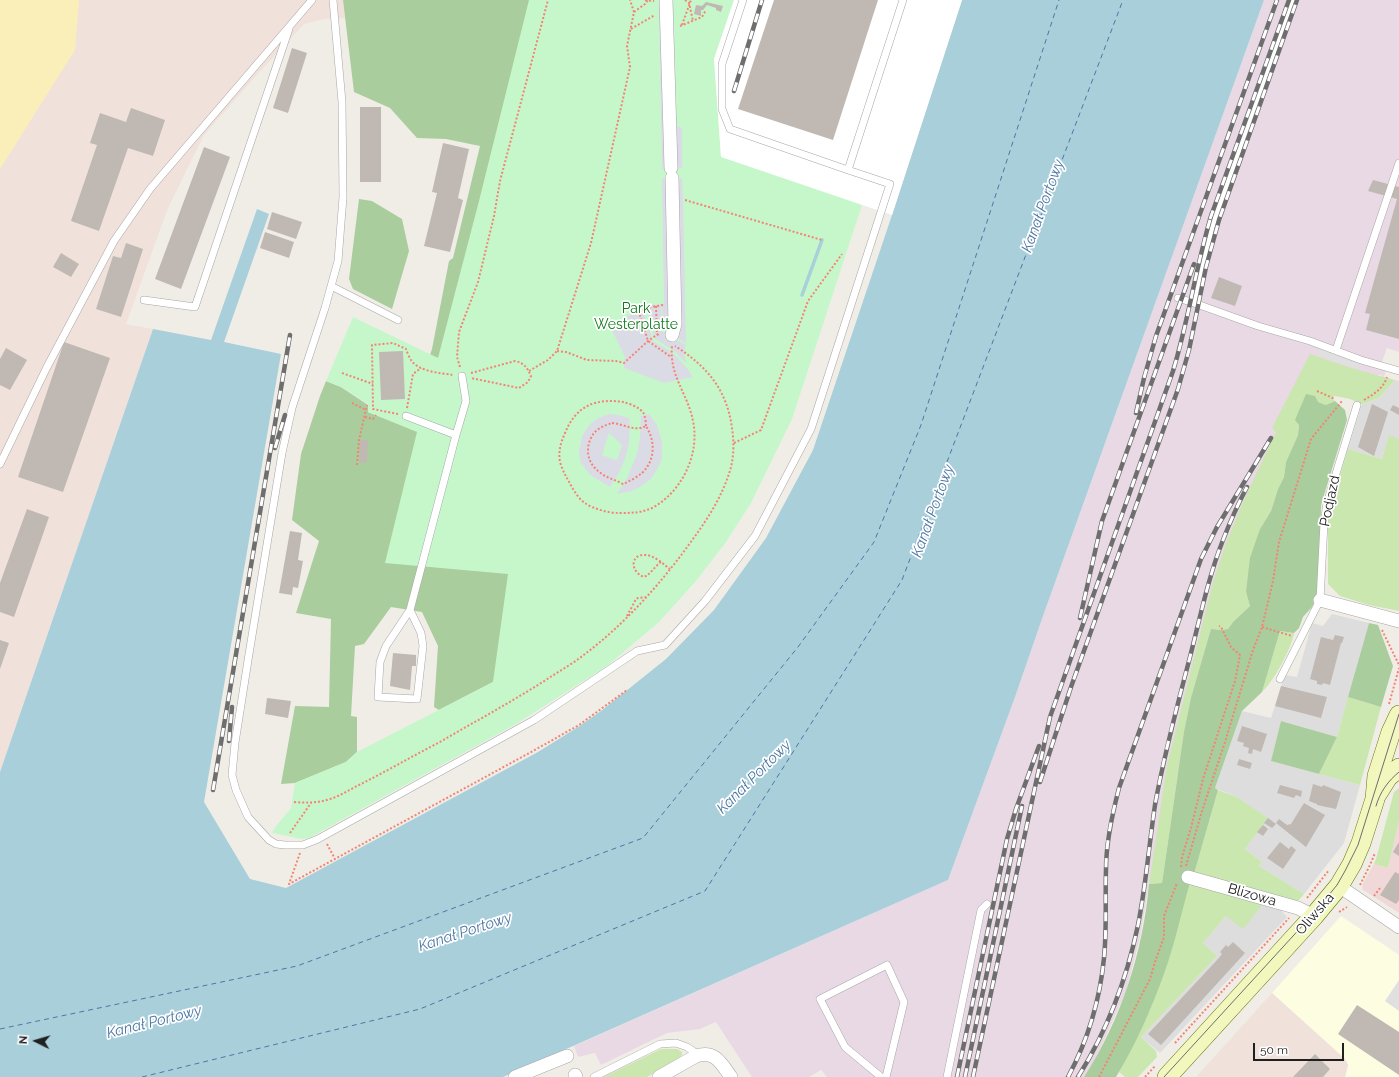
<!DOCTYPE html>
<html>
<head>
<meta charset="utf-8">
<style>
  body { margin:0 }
  #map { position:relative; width:1399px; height:1077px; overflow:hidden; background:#f0ede7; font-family:Raleway,sans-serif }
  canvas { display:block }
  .north { position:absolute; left:16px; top:1021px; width:40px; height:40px; -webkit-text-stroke:3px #fff; paint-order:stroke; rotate:275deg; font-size:11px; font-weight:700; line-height:16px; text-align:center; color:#202020 }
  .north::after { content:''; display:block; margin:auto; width:14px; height:18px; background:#202020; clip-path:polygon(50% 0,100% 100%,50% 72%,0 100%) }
  .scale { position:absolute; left:1253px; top:1043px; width:91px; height:18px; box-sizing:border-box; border:2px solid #202020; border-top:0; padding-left:5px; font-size:12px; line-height:14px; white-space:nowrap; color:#202020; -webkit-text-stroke:3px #fff; paint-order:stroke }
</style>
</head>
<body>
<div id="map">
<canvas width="1399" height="1077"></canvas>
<div class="north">N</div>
<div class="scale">50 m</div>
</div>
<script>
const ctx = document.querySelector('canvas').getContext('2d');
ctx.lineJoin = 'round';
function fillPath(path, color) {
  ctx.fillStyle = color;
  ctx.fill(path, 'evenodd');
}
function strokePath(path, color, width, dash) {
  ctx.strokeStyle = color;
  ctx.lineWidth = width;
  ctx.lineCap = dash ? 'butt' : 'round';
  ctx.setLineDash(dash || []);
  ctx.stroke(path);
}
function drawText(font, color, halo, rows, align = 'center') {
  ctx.font = font + ' Raleway,sans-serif';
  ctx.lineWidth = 3.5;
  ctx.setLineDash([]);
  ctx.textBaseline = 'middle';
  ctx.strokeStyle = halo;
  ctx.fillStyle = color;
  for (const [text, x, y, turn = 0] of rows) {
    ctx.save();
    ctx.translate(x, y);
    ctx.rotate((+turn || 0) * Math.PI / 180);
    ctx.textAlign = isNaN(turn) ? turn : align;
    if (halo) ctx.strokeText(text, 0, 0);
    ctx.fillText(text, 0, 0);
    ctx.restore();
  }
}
const residential = new Path2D(`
  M1395,380L1399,381V439L1389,436L1382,459L1348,449L1362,404L1379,398Z
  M1332,614L1369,623L1337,737L1281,721L1271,761L1360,785L1344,843L1304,894L1259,866L1262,862L1245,849L1267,818L1237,797L1215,788L1242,711L1271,718L1285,675L1297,677L1312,623L1323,626Z
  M1263,904L1280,909L1287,917L1160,1053L1141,1037L1217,956L1203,943L1226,916Z`);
const commercial = new Path2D(`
  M1399,821V913L1362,889L1363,883L1374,864L1388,868Z`);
const industrial = new Path2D(`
  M1264,0H1399V352L1387,348L1382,362L1388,364L1384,377L1380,375L1321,376L1234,563L1149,884L1140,938L1126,992L1096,1058L1084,1077H827L821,1070L809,1077H752L716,1022L700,1029L667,1033L601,1065L595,1053L578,1057L574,1046L948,880L1015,697L1043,616Z`);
const education = new Path2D(`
  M1341,916L1399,955V1077H1345L1348,1065L1345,1059L1272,993Z`);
const military = new Path2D(`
  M0,0H343L345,18L324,19L304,24L256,76L204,135L168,208L126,324L153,329L0,772Z
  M1272,993L1345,1059L1348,1065L1345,1077H1196Z`);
const grass = new Path2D(`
  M1310,354L1348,367L1395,380L1379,398L1362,404L1350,399L1335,396L1332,397L1335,401L1326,405L1318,402L1299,425L1298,435L1286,462L1284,477L1278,489L1271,511L1260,529L1246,592L1250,606L1233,622L1228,629L1221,630L1211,629L1191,698L1184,732L1162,883L1149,884L1167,765L1213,582L1225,546L1242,504L1276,432L1272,428Z
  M1389,435L1399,439V611L1369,605L1340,596L1328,584V524L1331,506L1348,449L1382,459Z
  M1280,631L1294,633C1292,648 1273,682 1262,692Z
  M1348,697L1381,707L1360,785L1319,774L1337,737Z
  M1399,788V821L1388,868L1374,864L1376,859L1394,792Z
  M1218,790L1237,797L1268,818L1245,849L1262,862L1259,866L1304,894L1298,901L1194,874Z
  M1189,882L1263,904L1243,929L1226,916L1203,943L1217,956L1141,1037L1156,1051L1157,1057L1138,1077H1125L1119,1072L1151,1007L1165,970Z
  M661,1049H677L682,1052V1055L677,1060L647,1077H604Z`);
const forest = new Path2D(`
  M343,0H609L561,487L493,682L439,710L434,707L438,646L422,612L391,607L364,644L355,646L351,716L357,717V752L346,762L295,783L281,784L295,706L329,707L331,619L296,613L319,541L292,520L301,454L320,396L326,381L341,387L368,405V412L417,431L438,358L430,355L432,349L449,261L453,258L480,146L446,139L417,138L390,108L354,92Z
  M359,199L372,201L402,219L409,251L392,309L353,289L349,279Z
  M1306,394L1315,396L1318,402L1326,405L1335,401L1345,410L1347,420L1321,505L1320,580L1317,595L1312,607L1303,617L1299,628L1294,633L1280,631L1262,692L1242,711L1215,788L1218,790L1194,874L1189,882V886C1181,914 1175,943 1165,971C1152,1008 1136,1044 1116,1077H1084C1121,1020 1143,952 1149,884L1162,883L1184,732L1191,698L1211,629L1221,630L1228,629L1233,622L1250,606L1246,592L1250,558L1260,529L1271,511L1278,489L1284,477L1286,462L1298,435L1299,425L1295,420Z
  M1369,623L1378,625L1393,666L1381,707L1348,697Z
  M1281,721L1337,737L1319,774L1271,761Z`);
const sand = new Path2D(`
  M0,0H79L75,50L0,169Z`);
const park = new Path2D(`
  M529,0H734L714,59L721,156L862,205L792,419L751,503L726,542L696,581L659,622L607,666L516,724L309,838L302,839L272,833L276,826L291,808L295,783L346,762L357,752L493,682L508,574L385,563L417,432L368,412V404L341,387L326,381L353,317L438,358L479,201Z`);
const parking = new Path2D(`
  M1321,345L1361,360L1357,369L1316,354Z
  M1399,980V1011L1385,1001Z`);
const plaza = new Path2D(`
  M659,0H673L675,125L682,128V168L662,169Z
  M682,178L683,199L686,343L663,330L662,305L663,303H664L662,179Z
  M661,304L662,331L686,345L684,352L686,363L672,349L655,339L647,311L651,309L650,305Z
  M643,309L653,341L670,351L677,357L690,372L692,377L664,383L624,368V359H626L611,328L631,314Z
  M609,414L619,415L629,418L630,424L629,444L625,459L619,473L610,487L590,475L581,463L579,453L582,436L590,424L598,418ZM609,433L622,445L617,460L602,455Z
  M649,414L657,425L662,442V458L658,468L651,479L640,487L632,491L617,494L627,478L637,454L640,437L641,416Z`);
const water = new Path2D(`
  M962,0H1264L1043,616L1015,697L948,880L503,1077H0V772L153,329L211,340L257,209L269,214L224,342L281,354L204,802L250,879L286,888L538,752L578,727L601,711L666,659L714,610L766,538L813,450L892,215Z`);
const pier = new Path2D(`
  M734,0H962L892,215L721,157L714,59Z`);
const stream = new Path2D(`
  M802,295L822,240`);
const ferry = new Path2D(`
  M0,1029L297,966L643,838L798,647L874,542L921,425L1059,0
  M142,1077L420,1009L705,891L902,580L1123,0`);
const building = new Path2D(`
  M774,0H878L833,140L738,109Z
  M706,2L723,6L721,12L716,10V8L707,5L703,10H701V16L694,14L696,5L702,6Z
  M292,48L307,53L288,113L273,108Z
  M360,107H381V182H360Z
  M131,108L165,120L153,156L128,148L99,231L71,221L97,145L90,143L100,113L126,122Z
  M443,143L469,149L458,198L463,200L450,252L424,246L437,193L432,192Z
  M204,147L230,157L181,289L155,279Z
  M1373,180L1399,187V339L1366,330L1370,314L1365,313L1397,199L1368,191Z
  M272,212L302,222L296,239L267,229Z
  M265,232L294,242L289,258L260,248Z
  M126,243L143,249L121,317L96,309L113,256L121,258Z
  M61,253L79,264L71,277L53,267Z
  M1219,277L1242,286L1235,306L1211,298Z
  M64,342L110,358L63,492L18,477Z
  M6,348L27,360L10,390L0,385V359Z
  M403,351L405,399L381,400L379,352Z
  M1372,404L1388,412L1374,456L1358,447Z
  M1393,405L1399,408V415L1390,410Z
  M360,440H368L367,463L359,462Z
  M27,509L49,517L14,617L0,612V583Z
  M290,531L302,533L298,560L303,561L298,588L293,587L292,595L279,593Z
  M1335,635L1344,637L1342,643H1341L1330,685L1323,683L1322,685L1317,684V681L1310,679L1321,637L1333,640Z
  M0,640L9,643L0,669Z
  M393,653L416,655V666H412L410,690L390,686Z
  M1281,686L1327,697L1321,718L1275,706Z
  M267,698L291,701L288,718L265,714Z
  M1242,726L1267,734L1261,752L1253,749L1252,754L1248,753L1249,748L1243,746L1244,743L1237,741Z
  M1239,759L1252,763L1250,769L1237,765Z
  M1313,784L1322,787L1323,785L1341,792L1336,809L1317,805V804L1309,801Z
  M1280,785L1302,791L1301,797L1296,795L1294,798L1277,793Z
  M1304,803L1325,815L1306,847L1276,823L1279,819L1287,825L1291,824Z
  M1268,818L1276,824L1272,828L1264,823Z
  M1263,825L1268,829L1263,836L1257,832Z
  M1280,842L1289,849L1291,846L1296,850L1283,869L1267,858Z
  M1399,842V856L1393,852Z
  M1395,872L1399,874V900L1396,904L1380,895Z
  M1233,942L1245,953L1161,1045L1148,1034L1218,959L1222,954L1220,952L1226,945L1228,947Z
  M1357,1005L1399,1032V1075L1338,1034Z
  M1315,1054L1330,1069L1323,1077H1293Z`);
const path = new Path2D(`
  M645,0L654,1
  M685,0L689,3L693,21
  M634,12L645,4L648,0
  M682,25L691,0
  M680,26L702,17L706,10
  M631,29L655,15
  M685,200L822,240
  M663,305L651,307L639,312L648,341L671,357
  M656,306L657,334L660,336
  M557,351L566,352L587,360L616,361L624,363L648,341L658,334
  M460,367L457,357L459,332L478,282L494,216L500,181L548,0
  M529,371L548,360L557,351L591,243L630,67L627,46L634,12L630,0
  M342,373L373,384
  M471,373L515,361C524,363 527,367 531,376L528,382L519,388L471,378
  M1317,391L1335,399
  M1364,400C1374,394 1383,389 1387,377
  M352,403L366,410
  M407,408L413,374L421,368
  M398,414L373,409L372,345L393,343L406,349C407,352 409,357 411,360C419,372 441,373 453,375
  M365,417L373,419L376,415
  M612,423C625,424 634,432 646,426C655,440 656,460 642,473C637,477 630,481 623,484C614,479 603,477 596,469C585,459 586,442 595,432C600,427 606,425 612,423Z
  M646,426C646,422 645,417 644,414C640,407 630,404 623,402C595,398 576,406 565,433C561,442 558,451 560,462C563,472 568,480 573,489C576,494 580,500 585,503C593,509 609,513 619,513C631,513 641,513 652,508C682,492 700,454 693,421C688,394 669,376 672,346
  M734,443L761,430L808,301L842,254
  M357,465L359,440L367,405
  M661,562C654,567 651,574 644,577C629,571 631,554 645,555C654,555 663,564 670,569
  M627,616L636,599L638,598L646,597
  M1262,627L1292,636
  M1382,630L1399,665
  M1389,704L1399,668
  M294,802C307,803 318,803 330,799C340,796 349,790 359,785C385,772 411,757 438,743C476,721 515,700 552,676C563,669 575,662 585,654C622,626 654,591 682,554C702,527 722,500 731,467C734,454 734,441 732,428C727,390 707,366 675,346
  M290,833L311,803
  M327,844L335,859
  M300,853L289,884L533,751L579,725L627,690
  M1186,866L1202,811L1225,742L1253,650L1262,627L1273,581L1279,542L1311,439L1342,401
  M1181,867L1182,857L1191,828L1203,779L1235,681L1240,655L1231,647L1221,627L1219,626
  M1360,885L1370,865L1375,853
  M1374,896L1380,888
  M1307,898L1329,870
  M1339,912L1347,907
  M1175,1043L1289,918
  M1099,1077L1150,979L1156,959L1164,937V916L1177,883
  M1145,1077L1155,1066`);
const lane = new Path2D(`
  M333,0L342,102L343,197L338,261L325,308L292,408L282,453L249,654L235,743L232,775L236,790L248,817L269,840L276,844L285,845H303L318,839L534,720L637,651L665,645L705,601L755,536L811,429L890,184L848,170
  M743,0L722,64V109L730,129L848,170L903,0
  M1293,0L1211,227L1194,303L1258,326L1310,341L1361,360L1399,371
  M331,286L398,320
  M1178,298L1194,303
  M144,300L195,307L289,29
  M1336,350L1399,163
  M406,416L456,435L466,401L462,376
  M0,464L47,367L114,241L150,189L312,0
  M410,610L421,633L423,646L417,699L378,697L380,662L386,646L410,610L456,435
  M1280,679L1320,600L1324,523L1327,503L1357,405
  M594,1077L660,1044L676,1043L687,1047L693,1051L696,1056
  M881,1077L845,1047L820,999L887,965L904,1002L886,1077
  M947,1077L981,910L987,904`);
const street = new Path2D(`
  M666,0L671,168
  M672,178L675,324L672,335
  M1320,600L1399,621
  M1188,877L1298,908L1314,916
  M1339,886L1399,927
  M575,1075L576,1077
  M515,1077L567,1056
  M659,1077L696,1056C715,1050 721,1063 731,1077`);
const secondary = new Path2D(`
  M1376,796L1388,777L1399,768
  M1167,1077L1314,916L1339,886L1352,864L1361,843L1375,799L1377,776L1391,732L1399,715`);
const tram = new Path2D(`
  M1376,806C1380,792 1388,781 1399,772
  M1164,1077L1315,912L1337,885L1345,871L1358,845L1399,714`);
const rail = new Path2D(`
  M734,91L762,0
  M1210,219L1289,0
  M1136,413L1144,378L1156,336L1277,0
  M275,448L285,415
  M1080,618L1102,521L1194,264
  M229,741L232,707
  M1040,782L1071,687L1178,389L1189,350L1206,267L1219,220L1297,0
  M213,790L290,335
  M957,1077L1007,839L1016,809L1039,746
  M965,1077L1022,806
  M973,1077L1050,717L1173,371C1189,319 1196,265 1212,213
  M1068,1077C1088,1040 1100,999 1104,958C1107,928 1105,899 1106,869C1106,842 1112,815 1119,788L1201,559L1217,527L1271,438
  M1078,1077C1107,1031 1127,978 1138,925C1146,885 1149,845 1155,805C1164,755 1177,706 1190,657C1200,618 1208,578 1223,540C1230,522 1238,504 1247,487`);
const parkNames = [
  ["Park",636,309],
  ["Westerplatte",636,325]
];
const streetNames = [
  ["Podjazd",1330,501,-78],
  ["Blizowa",1252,895,16],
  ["Oliwska",1315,914,-49]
];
const waterNames = [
  ["Kanał Portowy",1043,206,-70],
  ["Kanał Portowy",933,511,-70],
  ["Kanał Portowy",754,777,-45],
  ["Kanał Portowy",465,932,-18],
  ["Kanał Portowy",154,1022,-14]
];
fillPath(residential, '#dedddd');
fillPath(commercial, '#efd8d7');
fillPath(industrial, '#e9d9e5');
fillPath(education, '#fdfde2');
fillPath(military, '#f1e1db');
fillPath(grass, '#cae7af');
fillPath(forest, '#aacd9d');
fillPath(sand, '#fbefb9');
fillPath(park, '#c6f7cb');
fillPath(parking, '#e0e0e0');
fillPath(plaza, '#dbdbe6');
fillPath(water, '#a9cfdb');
fillPath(pier, '#fff');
strokePath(stream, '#a9cfdb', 3.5);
strokePath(ferry, '#4d77a3', 1, [5, 4]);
fillPath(building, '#c0b9b3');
strokePath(lane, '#a7a7a7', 8);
strokePath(street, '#a7a7a7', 14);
strokePath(secondary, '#65730b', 20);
strokePath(path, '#f38475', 2, [2, 2]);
strokePath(lane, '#fff', 7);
strokePath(street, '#fff', 13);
strokePath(secondary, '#f2f7be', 19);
strokePath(tram, '#6e6e6e', 1);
strokePath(rail, '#6e6e6e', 4.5);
strokePath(rail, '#fff', 3, [9]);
drawText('14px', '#117a1c', '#fff', parkNames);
drawText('14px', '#202020', '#fff', streetNames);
drawText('italic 15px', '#4d77a3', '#fff', waterNames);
</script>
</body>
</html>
